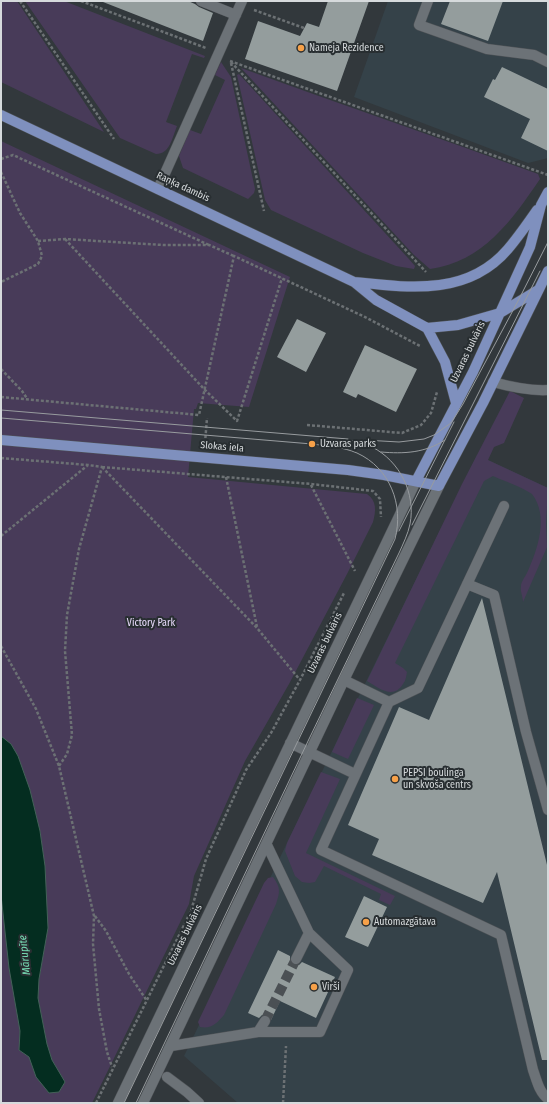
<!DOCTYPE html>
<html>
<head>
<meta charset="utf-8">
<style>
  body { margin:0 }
  #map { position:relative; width:549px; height:1104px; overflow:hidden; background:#32383c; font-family:"Fira Sans Condensed",sans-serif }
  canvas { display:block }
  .frame { position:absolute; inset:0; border:2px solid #d6dadc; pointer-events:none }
</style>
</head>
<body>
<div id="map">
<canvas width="549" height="1104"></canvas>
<div class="frame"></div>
</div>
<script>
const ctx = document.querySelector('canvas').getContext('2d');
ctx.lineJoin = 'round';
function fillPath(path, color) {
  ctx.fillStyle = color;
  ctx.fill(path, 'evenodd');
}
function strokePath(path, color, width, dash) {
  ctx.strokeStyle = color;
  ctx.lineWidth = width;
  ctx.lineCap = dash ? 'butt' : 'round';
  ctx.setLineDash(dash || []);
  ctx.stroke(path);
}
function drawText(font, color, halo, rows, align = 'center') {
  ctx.font = font + ' "Fira Sans Condensed",sans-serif';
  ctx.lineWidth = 4;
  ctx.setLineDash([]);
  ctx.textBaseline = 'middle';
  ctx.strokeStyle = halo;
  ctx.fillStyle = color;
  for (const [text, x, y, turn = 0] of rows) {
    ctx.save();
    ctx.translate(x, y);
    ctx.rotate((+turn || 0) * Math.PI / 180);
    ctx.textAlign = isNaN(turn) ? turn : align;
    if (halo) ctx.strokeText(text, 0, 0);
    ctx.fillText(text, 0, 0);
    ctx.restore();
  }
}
const built = new Path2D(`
  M388,1H548V158L528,163L354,97Z
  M477,455L548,488V1103H238L184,1056L287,843Z`);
const green = new Path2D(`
  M1,1H17L104,132L1,82Z
  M25,1H64L205,56L204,58L192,54L166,122L177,126C172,138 170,154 156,154L120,138Z
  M221,62L231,77L255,189L254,193L248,199L183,168L179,156L190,130L201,134L225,80L215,75Z
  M241,68C340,104 439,138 538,174L540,179C512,220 483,262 430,269L414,255Z
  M239,74L408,258L415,266L414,269L396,266L363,253L271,210L265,200L237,75Z
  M1,141L290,277L249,407L198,403L196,409H194L188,477L367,494C377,501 376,511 373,522L347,574L289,684L245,761L194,876L189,904L118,1050L92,1103H1Z
  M510,391L524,398L504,443L494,447L488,460L548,488L546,523L547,547L523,602C523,597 520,591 521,586C521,582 525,577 527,573C538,549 549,516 532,494C522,487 504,481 493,476L484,481L395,663L403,668L407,672C406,677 406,680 403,684C393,700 379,688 367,681L462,484Z
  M357,698L374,705L348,759L332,752Z
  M321,772L340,779L306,853L395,896L390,905L379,900L381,894L324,866L315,882L309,883L302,882L295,876L285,851L287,843Z
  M273,877C281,888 280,892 276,904L224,1015C217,1023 212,1029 200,1027L198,1022L264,883L268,878Z`);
const water = new Path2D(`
  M1,736L11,744L18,756L30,790L40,831L45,866L48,928L39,979L38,998L47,1044L52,1060L65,1082L59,1092L49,1093L36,1077L29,1057L19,1050L20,1031L9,968L1,895Z`);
const building = new Path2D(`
  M103,1H188L195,4L199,7L213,13L203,41L103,2Z
  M328,1H369L337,91L245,59L258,21L300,36L307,23L319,27Z
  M450,1H503L488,41L441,24Z
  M502,67L548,89V151L521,138L530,119L484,97L493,79L495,80Z
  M297,319L326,333L306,372L277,357Z
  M365,345L417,369L396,412L358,394L356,398L343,392Z
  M482,598L548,869V1060H542L497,872L483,903L372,855L379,839L348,825L399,707L429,720Z
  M364,896L387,907L368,947L345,937Z
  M278,950L290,956V962L293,965H299L302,962L335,977L316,1018L280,1001L271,1020L269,1016L266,1015H262L259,1018L248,1013Z`);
const minorTunnel = new Path2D(`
  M265,1021L296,959`);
const path = new Path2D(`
  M20,1L114,139
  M81,1L206,48
  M254,10L304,28
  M230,61L548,175
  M231,62L426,272
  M231,63L264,211
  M1,159L13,155L209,245
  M1,172L20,213L38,241L42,256L38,264L1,282
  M65,239L204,389L237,421L282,278
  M38,241L65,239L163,245H209L234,256
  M1,369L22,391L28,400
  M1,397L199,415L234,256L365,317L420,346
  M307,425L402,433L421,425L431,413L437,392
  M205,443L207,418
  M1,458L88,465
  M102,467L311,484L373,491L380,499L381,517
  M102,467L257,628L300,680
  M226,477L257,627
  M311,485L355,571
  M1,536L88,465L102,467L79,549L67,615L65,651L72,735L67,754L59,766
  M1,646L36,709L59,766L94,916L93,944L99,1009L107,1052L112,1067
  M95,916L106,931L129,974L147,1001
  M96,1103L191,911L206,859L246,770L271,733L300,680L344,593
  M283,1103L286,1046`);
const minor = new Path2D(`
  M201,1L236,15
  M428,1L419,25L487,49L534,55L548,62
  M158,189L242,1
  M493,382C511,387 529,391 548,390
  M467,584L494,595L526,732L548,810
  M344,680L389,702L418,688L504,506
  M389,702L321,850L501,935L533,1070C537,1081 539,1092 548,1099
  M290,743L355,774
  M267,845L309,933L296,959
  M258,1032H320L348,970L309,933
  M171,1046L258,1032L265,1021
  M167,1077L187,1092L199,1103
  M118,1103L416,481
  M143,1103L344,680L439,486`);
const major = new Path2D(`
  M1,115L354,282L376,300L427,328L445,362L456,403
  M354,282C410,288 468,296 508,249C519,236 528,223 537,210
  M427,328L458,325L500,313L538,290
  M1,440L348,470L384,475L439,486L483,403L548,271
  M416,481L473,372L530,247L541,205L548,192`);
const tram = new Path2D(`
  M1,410L348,439
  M1,418L312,444C327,446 343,447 357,453C390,468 404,505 395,539L124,1103
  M364,440L399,442L424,439L434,435L451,423L463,404L518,301L548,242
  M381,452C404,454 425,453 445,440
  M412,525L540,271
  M399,531L454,422
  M136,1103L309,739L399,553C403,544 408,534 410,524C416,494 400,461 372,447C363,442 353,441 343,439`);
const markers = [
  [301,48,4,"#f7a149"],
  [312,444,4,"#f7a149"],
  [395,779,4,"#f7a149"],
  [366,922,4,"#f7a149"],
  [314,987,4,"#f7a149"]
];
const poiNames = [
  ["Nameja Rezidence",309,48],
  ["Uzvaras parks",320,444],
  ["PEPSI boulinga",403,773],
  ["un skvoša centrs",403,785],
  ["Automazgātava",374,922],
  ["Virši",322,987]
];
const streetNames = [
  ["Raņķa dambis",183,187,25],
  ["Uzvaras bulvāris",468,352,-64],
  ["Slokas iela",222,447,5],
  ["Uzvaras bulvāris",325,643,-64],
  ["Uzvaras bulvāris",185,935,-64]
];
const parkNames = [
  ["Victory Park",151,623]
];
const waterNames = [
  ["Mārupīte",25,955,-96]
];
fillPath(built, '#354249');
fillPath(green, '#483b59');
fillPath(water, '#042d20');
strokePath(water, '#436158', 1);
fillPath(building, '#949d9d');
strokePath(minorTunnel, '#4b5054', 10, [10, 5]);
strokePath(minor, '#4f5357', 11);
strokePath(major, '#4f5357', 11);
strokePath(path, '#6c7174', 2.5, [3, 2]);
strokePath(minor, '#6c7277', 10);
strokePath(major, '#7f90be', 10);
strokePath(tram, '#989c9f', 1);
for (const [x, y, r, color] of markers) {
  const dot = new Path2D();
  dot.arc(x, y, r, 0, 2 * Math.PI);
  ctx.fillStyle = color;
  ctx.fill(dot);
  strokePath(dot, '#282e31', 1.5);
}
drawText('10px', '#d6dadc', '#282e31', poiNames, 'left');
drawText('10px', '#d6dadc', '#282e31', streetNames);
drawText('10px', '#ebddfe', '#282e31', parkNames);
drawText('italic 11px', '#7ae3ba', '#282e31', waterNames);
</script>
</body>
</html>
